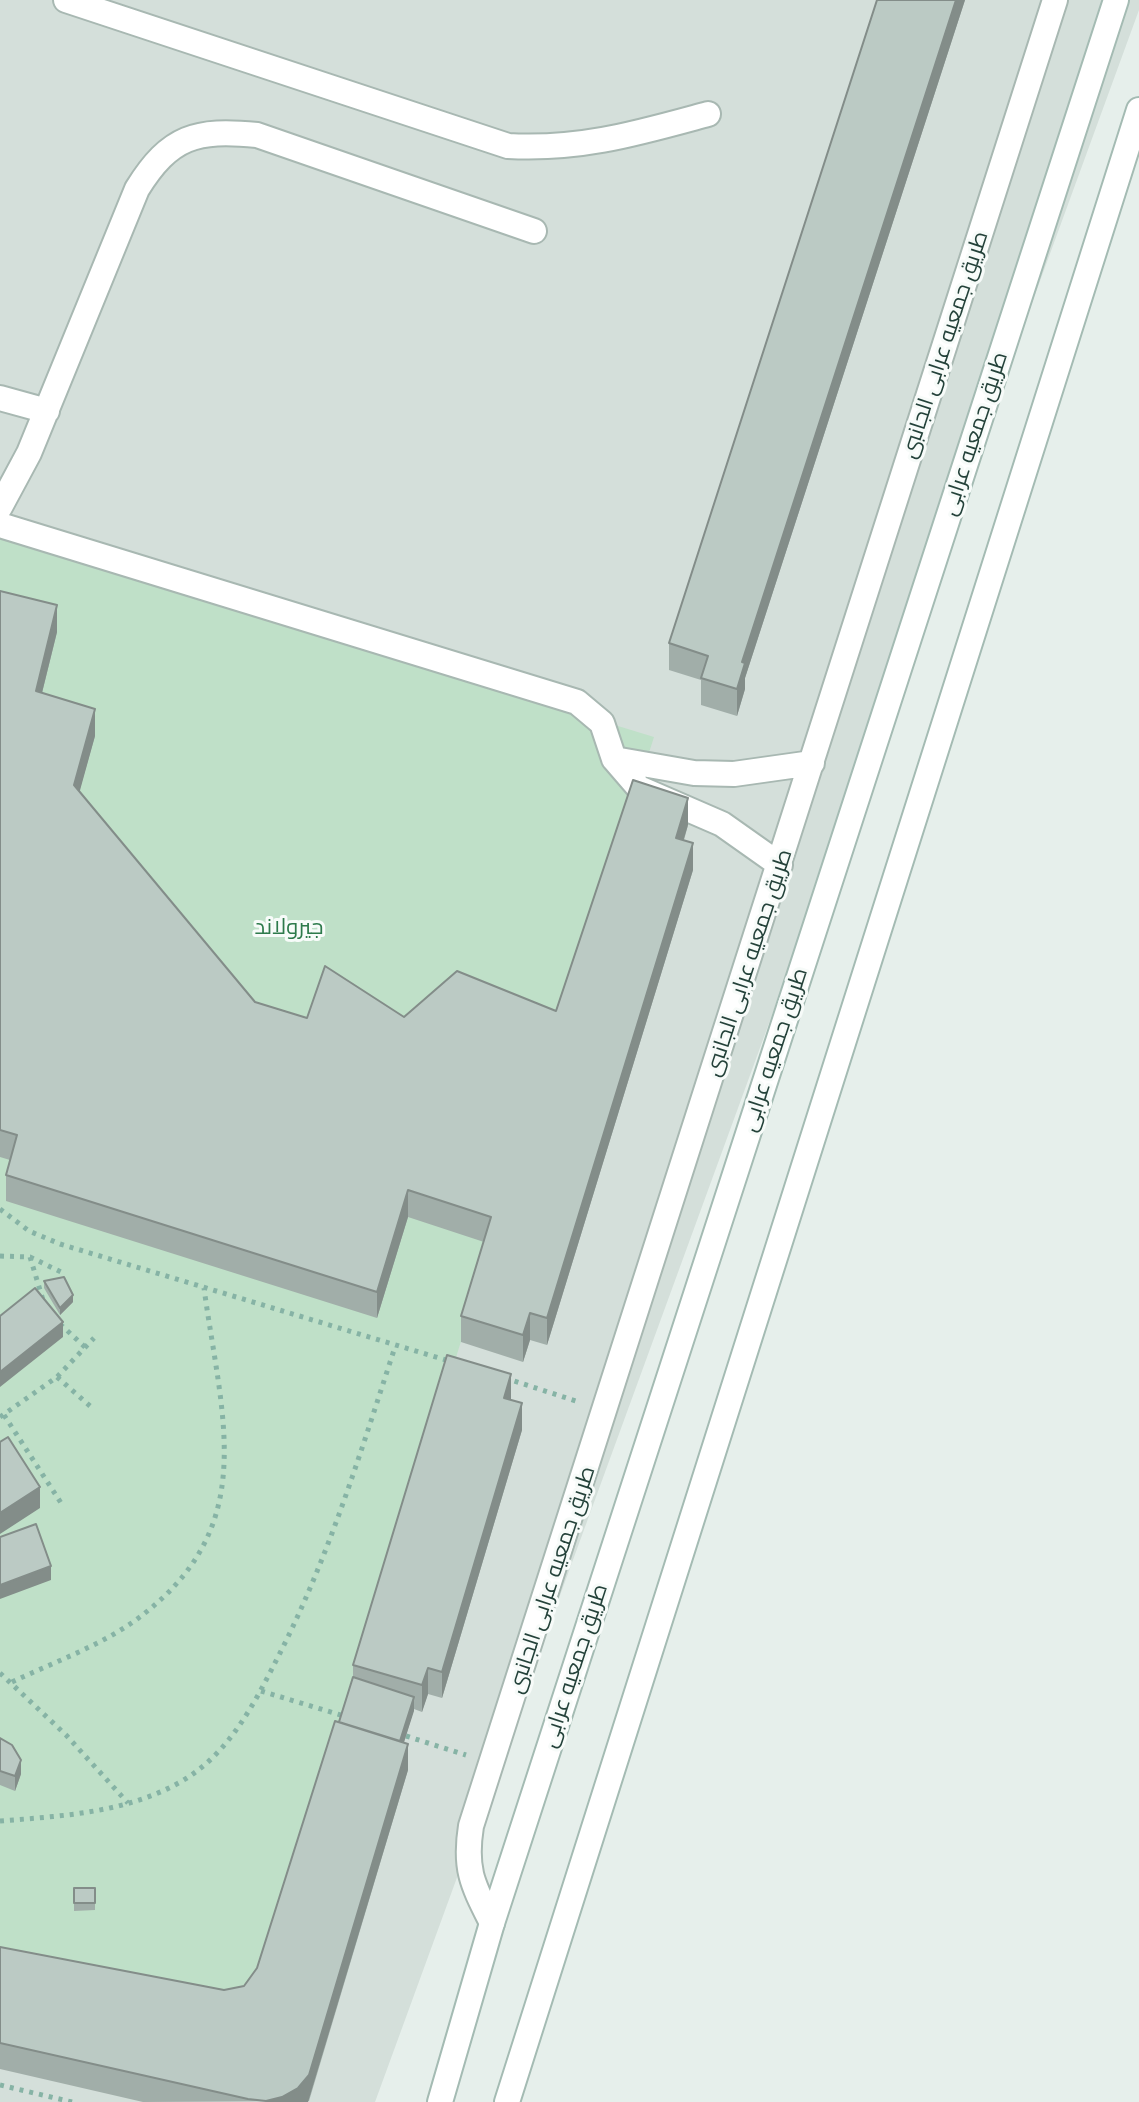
<!DOCTYPE html>
<html>
<head>
<meta charset="utf-8">
<style>
  body { margin:0 }
  canvas { display:block; background:#e6efeb }
</style>
</head>
<body>
<canvas width="1139" height="2102"></canvas>
<script>
const ctx = document.querySelector('canvas').getContext('2d');
ctx.lineJoin = 'round';
function fillPath(path, color) {
  ctx.fillStyle = color;
  ctx.fill(path, 'evenodd');
}
function strokePath(path, color, width, dash) {
  ctx.strokeStyle = color;
  ctx.lineWidth = width;
  ctx.lineCap = dash ? 'butt' : 'round';
  ctx.setLineDash(dash || []);
  ctx.stroke(path);
}
function drawText(font, color, halo, rows, align = 'center') {
  ctx.font = font + ' "PT Sans Narrow",Cairo,sans-serif';
  ctx.lineWidth = 6;
  ctx.setLineDash([]);
  ctx.textBaseline = 'middle';
  ctx.strokeStyle = halo;
  ctx.fillStyle = color;
  for (const [text, x, y, turn = 0] of rows) {
    ctx.save();
    ctx.translate(x, y);
    ctx.rotate((+turn || 0) * Math.PI / 180);
    ctx.textAlign = isNaN(turn) ? turn : align;
    if (halo) ctx.strokeText(text, 0, 0);
    ctx.fillText(text, 0, 0);
    ctx.restore();
  }
}
const built = new Path2D(`
  M0,0H1139V10L375,2102H0Z`);
const green = new Path2D(`
  M0,537L654,737L502,1210L257,1995L0,1974Z`);
const path = new Path2D(`
  M0,1209L29,1231L60,1244L449,1361
  M0,1256L30,1257L61,1272
  M30,1257L43,1300
  M60,1324L86,1348
  M57,1377L90,1406
  M505,1378L579,1402
  M4,1415L63,1506
  M0,1417L57,1377L94,1338
  M0,1673L66,1735L128,1803
  M12,1682C52,1663 97,1647 133,1622C262,1530 222,1421 204,1288
  M261,1691L344,1716
  M406,1736L466,1755
  M0,1821C62,1816 127,1813 182,1781C231,1752 255,1702 280,1653C330,1554 361,1451 395,1347
  M0,2085L72,2102`);
const street = new Path2D(`
  M66,0L508,146C582,150 638,133 708,114
  M0,398L47,411
  M0,507L29,453L137,189C170,136 196,129 257,135L534,231
  M0,525L577,702L602,723L614,759L639,788L722,824L780,865
  M614,759L694,773L734,774L812,763
  M492,1923C473,1885 464,1870 471,1826L1055,0`);
const secondary = new Path2D(`
  M440,2102L492,1923L1116,0
  M507,2102L1139,110`);
const wall = new Path2D(`
  M877,0H965L745,678V689L737,716L701,705V680L669,670V643Z
  M0,591L57,632L42,693L95,736L79,792L255,1002L307,1018L404,1017L556,1011L688,825L684,840L693,870L547,1345L530,1340L523,1362L461,1342V1316L484,1242L408,1217L377,1318L6,1201V1175L10,1160L0,1157Z
  M44,1281L73,1302L60,1315L44,1288Z
  M511,1400L522,1430L442,1698L428,1694L422,1712L414,1709L404,1742L408,1770L309,2101L143,2102L0,2069V1947L224,1990L244,1986L257,1968L353,1677V1665Z
  M0,1738L21,1774L15,1791L0,1785Z
  M74,1888H95V1910L74,1911Z`);
const shadedWall = new Path2D(`
  M956,0H965L745,678V689L737,716V689L742,662Z
  M57,605V632L36,717V691Z
  M95,709V736L74,812V785Z
  M688,798V825L676,865V838Z
  M693,843V870L547,1345V1318Z
  M408,1190V1217L377,1318V1292Z
  M73,1295V1302L60,1315V1308Z
  M530,1313V1340L523,1362V1335Z
  M63,1322V1337L0,1387V1372Z
  M511,1374V1401L504,1398Z
  M522,1403V1430L442,1698V1672Z
  M40,1487V1508L0,1534V1513Z
  M51,1566V1580L0,1599V1585Z
  M428,1668V1694L422,1712V1685Z
  M414,1697V1711L396,1767V1753Z
  M408,1744V1770L308,2102H266Z
  M21,1760V1774L15,1791V1776Z`);
const building = new Path2D(`
  M877,0H956L742,662L745,663L737,689L701,678L708,656L669,643Z
  M0,591L57,605L36,691L95,709L74,785L255,1002L307,1018L325,966L404,1017L457,971L556,1011L633,780L688,798L676,838L693,843L547,1318L530,1313L523,1335L461,1316L491,1217L408,1190L377,1292L6,1175L17,1135L0,1130Z
  M64,1277L73,1295L60,1308L44,1281Z
  M35,1288L63,1322L0,1372V1316Z
  M447,1355L511,1374L504,1398L522,1403L442,1672L428,1668L422,1685L353,1665Z
  M8,1437L40,1487L0,1513V1442Z
  M36,1524L51,1566L0,1585V1537Z
  M353,1677L414,1697L400,1741L339,1722Z
  M335,1721L408,1744L309,2075L298,2088L282,2097L266,2101L248,2099L0,2043V1947L224,1990L244,1986L257,1968Z
  M0,1738L12,1745L21,1760L15,1776L0,1771Z
  M74,1888H95V1903H74Z`);
const streetNames = [
  ["طريق جمعيه عرابى الجانبى",945,345,-72],
  ["طريق جمعيه عرابى",975,434,-72],
  ["طريق جمعيه عرابى الجانبى",749,963,-72],
  ["طريق جمعيه عرابى",775,1050,-72],
  ["طريق جمعيه عرابى الجانبى",552,1580,-72],
  ["طريق جمعيه عرابى",575,1666,-72]
];
const parkNames = [
  ["جيرولاند",289,928]
];
fillPath(built, '#d4dfda');
fillPath(green, '#bfe0c8');
strokePath(street, '#a8b8b2', 28);
strokePath(secondary, '#a4bbb3', 28);
strokePath(path, '#86b3a5', 5, [4, 6]);
strokePath(street, '#fff', 24);
strokePath(secondary, '#fff', 24);
fillPath(wall, '#a1aea9');
fillPath(shadedWall, '#838d89');
fillPath(building, '#bbcac4');
strokePath(building, '#838d89', 2);
drawText('22px', '#24423a', '#f7fbf9', streetNames);
drawText('22px', '#2d7a4b', '#f7fbf9', parkNames);
</script>
</body>
</html>
